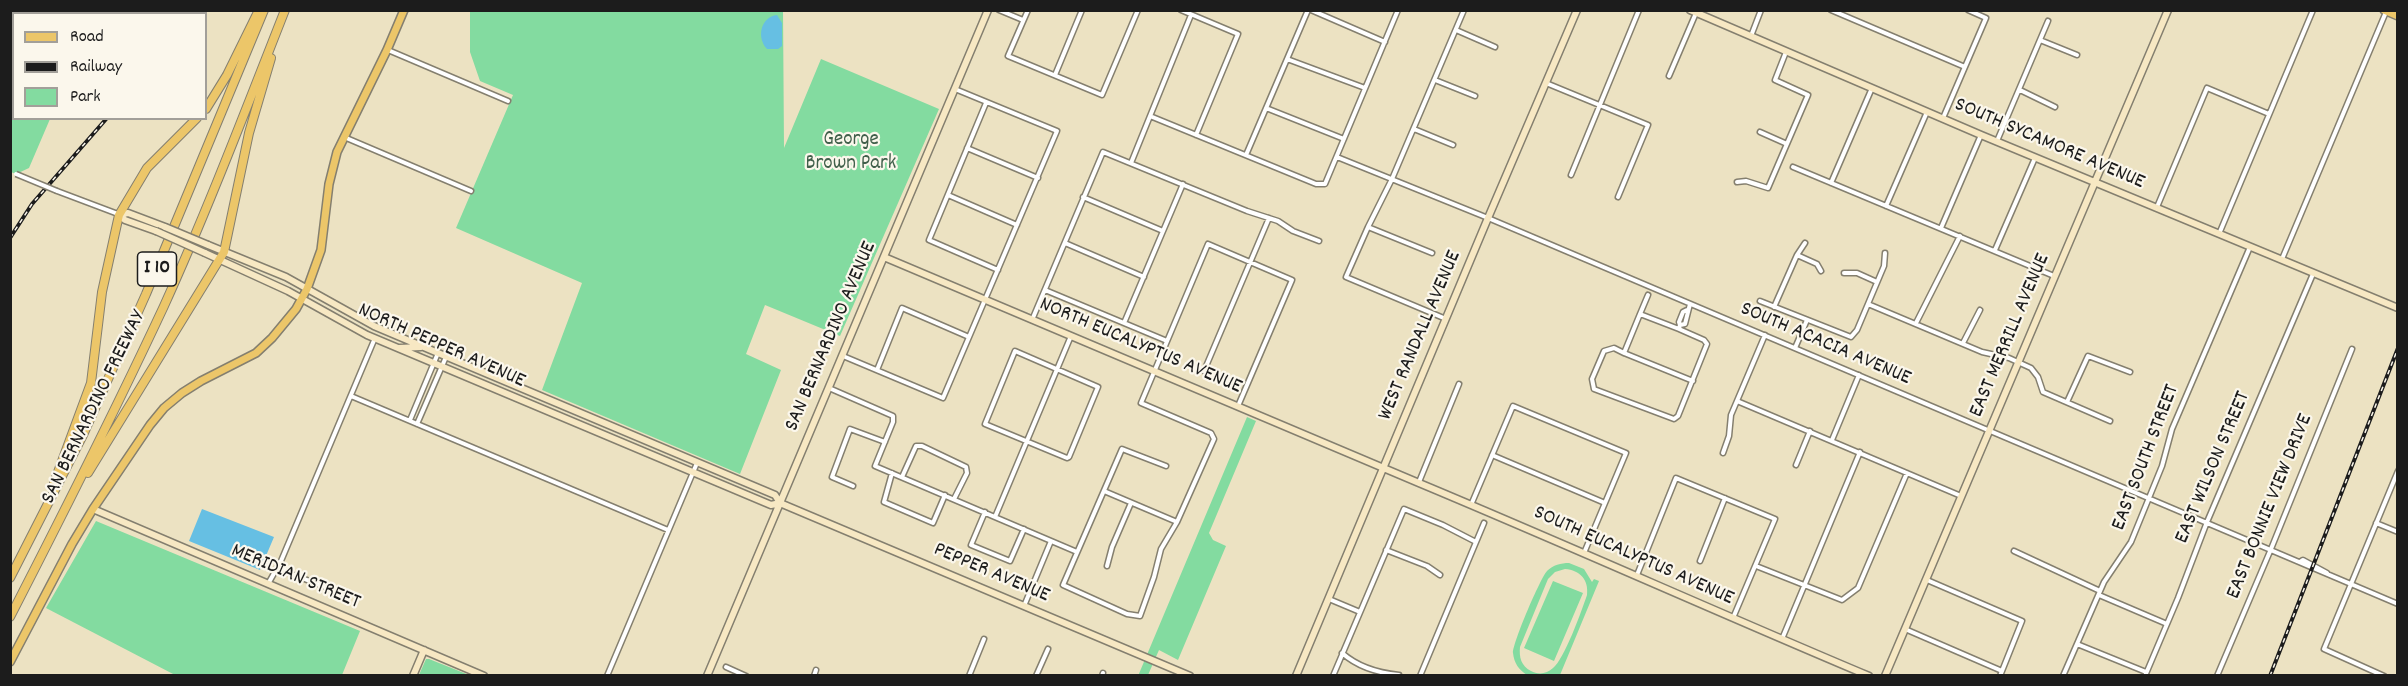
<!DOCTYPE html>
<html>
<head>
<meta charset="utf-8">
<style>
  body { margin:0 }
  #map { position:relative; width:2408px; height:686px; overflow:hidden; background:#ece2c2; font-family:Dekko,sans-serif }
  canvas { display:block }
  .frame { position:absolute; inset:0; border:12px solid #1c1c1c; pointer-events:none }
  .legend { position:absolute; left:12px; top:12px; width:195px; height:108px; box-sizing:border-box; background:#fbf7ec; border:2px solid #a29f99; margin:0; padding:8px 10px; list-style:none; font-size:18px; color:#1c1c1c }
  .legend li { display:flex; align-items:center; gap:12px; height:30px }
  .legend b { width:30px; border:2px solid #a29f99 }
</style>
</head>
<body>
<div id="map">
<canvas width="2408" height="686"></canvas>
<div class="frame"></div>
<ul class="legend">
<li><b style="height:8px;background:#ecc669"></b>Road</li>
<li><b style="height:8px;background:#1c1c1c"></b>Railway</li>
<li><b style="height:16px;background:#83dba0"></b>Park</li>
</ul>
</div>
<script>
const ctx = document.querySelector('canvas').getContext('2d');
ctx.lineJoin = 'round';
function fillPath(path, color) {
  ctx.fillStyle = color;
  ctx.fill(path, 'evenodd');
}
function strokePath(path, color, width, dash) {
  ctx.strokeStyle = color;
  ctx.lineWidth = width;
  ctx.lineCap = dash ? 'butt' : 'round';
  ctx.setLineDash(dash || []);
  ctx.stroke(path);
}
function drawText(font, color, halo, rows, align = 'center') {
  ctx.font = font + ' Dekko,sans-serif';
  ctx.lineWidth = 4.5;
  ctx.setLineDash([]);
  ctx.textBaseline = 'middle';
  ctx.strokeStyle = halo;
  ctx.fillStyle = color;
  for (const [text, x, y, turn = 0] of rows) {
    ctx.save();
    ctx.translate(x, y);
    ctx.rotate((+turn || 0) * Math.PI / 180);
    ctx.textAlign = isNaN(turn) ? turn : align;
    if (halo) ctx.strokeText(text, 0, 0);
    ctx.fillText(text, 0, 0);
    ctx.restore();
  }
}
const green = new Path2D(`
  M11,11H96L94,14H14V118L50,119L29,168L16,174L11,172Z
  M470,11H783L784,148L821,59L939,109L840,336L765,305L746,354L781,370L740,474L542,390L582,283L456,228L513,95L480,81L470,52Z
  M1247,417L1256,421L1209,533L1213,540L1226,546L1178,660L1159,650L1148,675L1138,676Z
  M96,521L360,631L342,675H175L46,608Z
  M1569,563L1584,569L1592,582L1594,579L1599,581L1560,675H1527C1519,670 1514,663 1513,653C1513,642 1540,579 1547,571C1553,565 1561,563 1569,563ZM1565,569C1580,570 1589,580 1587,595C1582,610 1564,660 1553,668C1547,674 1538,675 1531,671C1521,666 1519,657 1520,647L1548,579L1555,572Z
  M1553,581L1583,593L1554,661L1524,648Z
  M426,659H429L469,675H419Z`);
const water = new Path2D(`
  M777,15L782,23V46L778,49H767C756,37 761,17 777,15Z
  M202,509L274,537L260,570L189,541Z`);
const street = new Path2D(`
  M999,10L1023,20
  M1028,10L1008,56L1102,95L1138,10
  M1181,10L1238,34L1196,135
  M1311,10L1385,42
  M1831,10L1965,67
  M1456,30L1495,47
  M1751,36L1761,10
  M2040,40L2077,55
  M388,50L508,101
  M1287,59L1365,88
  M1055,75L1082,10
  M1669,76L1696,13
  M1435,80L1475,96
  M1546,83L1648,125L1618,197
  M2020,90L2055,107
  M986,103L929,240L998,270
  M1266,108L1344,139
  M1150,116L1316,184H1325L1398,10
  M1943,118L1986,18L1968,10
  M1414,129L1453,145
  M1760,132L1787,144
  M344,137L471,191
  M1997,141L2048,21
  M967,148L1038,178
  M1246,155L1308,10
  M1337,157L1488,218L2398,604
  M1131,163L1191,15
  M1793,167L2054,276
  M1571,175L1639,10
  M1737,182L1746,181L1768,188L1808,95L1775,80L1786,52
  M1831,183L1872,88
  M57,191L118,214
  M948,195L1017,225
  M1083,197L1163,231
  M1886,206L1927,112
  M2157,207L2207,88L2269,114
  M1368,227L1432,253
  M1941,228L1981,135
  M2219,234L2313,10
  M1065,243L1144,277
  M1995,250L2035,158
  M1797,255L1817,264L1821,271
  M2282,259L2386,12
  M1844,273H1857L1877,282
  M1045,290L1167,341
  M1760,301L1851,337L1857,330L1884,266L1885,253
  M1868,304L1982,352L2009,358L2031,368L2038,377L2043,392L2110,421
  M1774,307L1797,255L1805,243
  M1640,314L1648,295
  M1446,319L1346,277L1368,227L1392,179L1464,10
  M1032,320L1103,152L1247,211L1278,221L1293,231L1319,241
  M1124,323L1183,184
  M1916,323L1960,236
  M1680,325L1679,322L1683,312L1687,310
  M1679,329L1704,340L1707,344L1678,416L1674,419L1594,389L1592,379L1604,351L1614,348L1624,353L1640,314L1679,329L1680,325L1685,324L1690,304
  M1963,343L1980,310
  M1795,348L1807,320
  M1015,351L1098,387L1069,457L1067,458L985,424Z
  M1624,353L1693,381
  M843,356L943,398L1057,131L955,89
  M877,370L902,308L969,337
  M1204,371L1269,218
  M829,388L893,416V422L875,466L1077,552
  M351,396L668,530
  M1737,401L1961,496
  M2067,402L2088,356L2130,372
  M410,420L438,353
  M417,424L446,357
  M1832,440L1859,375
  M1723,453L1729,436L1731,415L1765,335
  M1492,455L1605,503
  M1796,465L1810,431
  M1166,466L1122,449L1063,585L1127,614L1140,616L1154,577L1161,549L1177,522L1214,439L1211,433L1141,403L1208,244L1292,280L1238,406
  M892,473L884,502L933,523L945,495
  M902,477L916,446H922L966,467L967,473L954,499
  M1419,482L1459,384
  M853,486L832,477L850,429L885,442
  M1104,491L1177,522
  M1471,505L1513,406L1626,453L1584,553
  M985,512L971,545L1010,561L1024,529
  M995,517L1071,336
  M2376,523L2398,532
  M1386,550L1427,566L1440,575
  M2014,551L2100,591
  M1700,561L1725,498
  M281,562L284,569L289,573L343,594
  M2300,562L2303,560L2327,573
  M1107,566L1112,547L1131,503
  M1756,566L1842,600L1858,588L1907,473
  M1637,575L1676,478L1775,519L1733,618
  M1927,580L2022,621L2000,676
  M268,584L281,561L375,338
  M2099,595L2167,624
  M1329,599L1360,612
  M1024,606L1051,541
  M1905,629L2002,671
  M1782,639L1860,452
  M2077,644L2146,672
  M1342,653C1358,667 1378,673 1399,675
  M726,667L746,676
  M607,676L697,463
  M814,676L816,670
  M969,676L984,639
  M1036,676L1048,649
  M1102,676L1103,673
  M1333,676L1404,509L1443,525L1476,542
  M1420,676L1484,523
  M2063,676L2104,582L2131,542L2162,466L2172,429L2250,247
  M2145,676L2178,598L2207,522L2313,274
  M2217,676L2271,549L2352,349
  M2384,676L2324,649L2398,471`);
const secondary = new Path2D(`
  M1690,10L1981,135L2398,308
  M119,215L128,213L165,227
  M119,215L125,220L156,231
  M208,245L286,277L374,326L775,495L780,503L787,506L1190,676
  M205,253L288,291L367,335L771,505L780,503
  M884,257C1062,334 1241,408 1419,483C1570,546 1719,613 1869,676
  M399,348L421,347
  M93,509L484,676
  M413,676L424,650
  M707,676L988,10
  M1296,676L1488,218L1577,10
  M1885,676L2168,10`);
const primary = new Path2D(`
  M2384,10L2398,16
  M10,662L72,544L93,509L150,425L164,408L182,393L201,381L256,353L272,338L296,309L307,289L321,250L329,184L337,152L387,50L404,10`);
const highway = new Path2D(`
  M206,109L227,75L259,10
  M88,473L224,252L249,133L271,58
  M54,483L91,383L102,292L119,215L147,168L197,118
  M10,578L83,435L146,294L264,10
  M10,617C63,514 115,411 164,306C208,209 246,109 285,10`);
const rail = new Path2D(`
  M188,14L190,10
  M10,238L32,204L107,118
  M10,460V489
  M2270,676L2398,348`);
const streetBridge = new Path2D(`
  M16,174L57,191`);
const secondaryBridge = new Path2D(`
  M165,227L208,245
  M156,231L205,253`);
const shields = [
  [157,269,39]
];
const shieldNames = [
  ["I 10",157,269]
];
const parkNames = [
  ["George",851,141],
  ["Brown Park",851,165]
];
const streetNames = [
  ["SOUTH SYCAMORE AVENUE",2049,145,23],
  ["WEST RANDALL AVENUE",1421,336,-67],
  ["EAST MERRILL AVENUE",2011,336,-67],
  ["SAN BERNARDINO AVENUE",832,337,-67],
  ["SOUTH ACACIA AVENUE",1825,345,23],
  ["NORTH PEPPER AVENUE",441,347,24],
  ["NORTH EUCALYPTUS AVENUE",1140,347,23],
  ["SAN BERNARDINO FREEWAY",95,408,-64],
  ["EAST SOUTH STREET",2147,458,-69],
  ["EAST WILSON STREET",2214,468,-67],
  ["EAST BONNIE VIEW DRIVE",2271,507,-68],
  ["SOUTH EUCALYPTUS AVENUE",1633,557,24],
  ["PEPPER AVENUE",991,574,23],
  ["MERIDIAN STREET",295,578,23]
];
fillPath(green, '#83dba0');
fillPath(water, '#66bfe3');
strokePath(street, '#847f6f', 7);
strokePath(secondary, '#847f6f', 9);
strokePath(primary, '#847f6f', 10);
strokePath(highway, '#847f6f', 10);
strokePath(street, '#fff', 4);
strokePath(secondary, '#f7e8c3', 6);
strokePath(primary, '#ecc669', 7);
strokePath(highway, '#ecc669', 8);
strokePath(rail, '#1c1c1c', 4);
strokePath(rail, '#fbf7ec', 1.5, [4.5]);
strokePath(streetBridge, '#847f6f', 7, []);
strokePath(secondaryBridge, '#847f6f', 9, []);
strokePath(streetBridge, '#fff', 4);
strokePath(secondaryBridge, '#f7e8c3', 6);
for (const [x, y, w] of shields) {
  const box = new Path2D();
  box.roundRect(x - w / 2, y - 17, w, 34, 4.5);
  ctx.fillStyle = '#fbf7ec';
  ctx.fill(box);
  strokePath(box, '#1c1c1c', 1.5);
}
drawText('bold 20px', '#1c1c1c', null, shieldNames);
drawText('21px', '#405f4a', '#fbf7ec', parkNames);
drawText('21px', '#1c1c1c', '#fbf7ec', streetNames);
</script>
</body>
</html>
